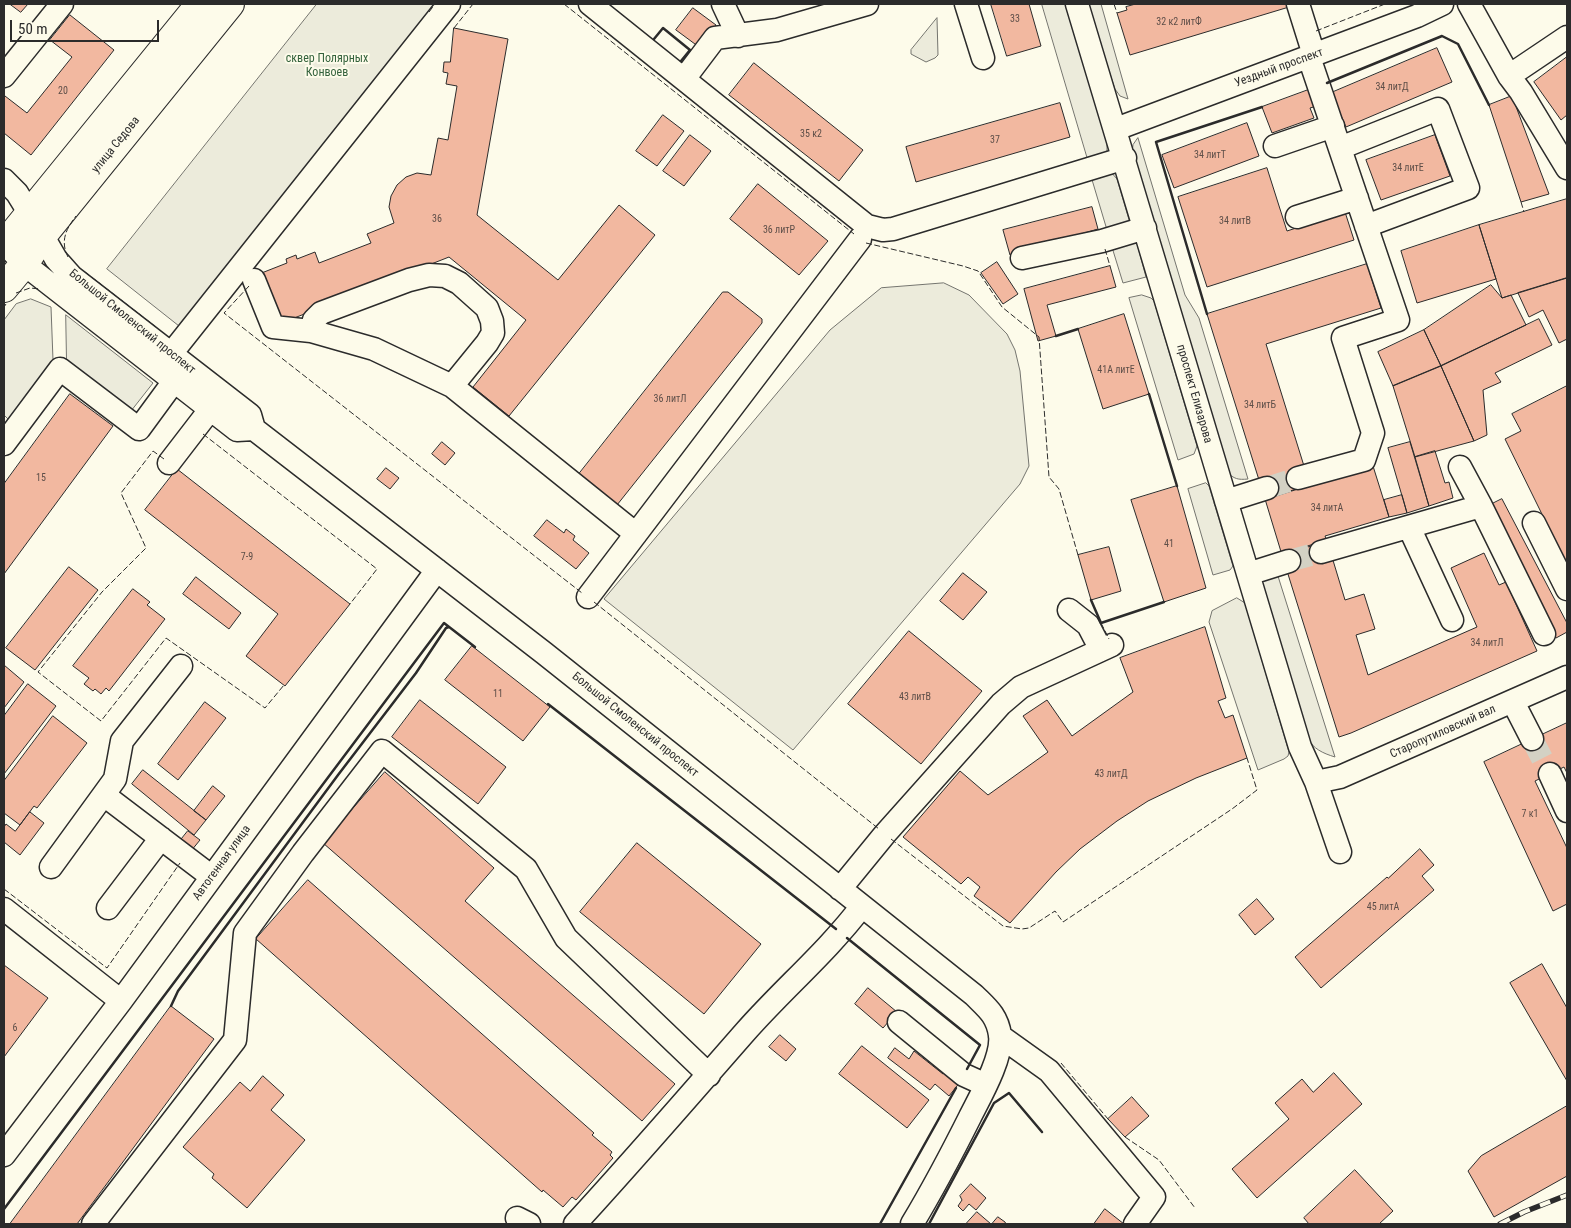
<!DOCTYPE html>
<html>
<head>
<meta charset="utf-8">
<style>
  body { margin:0 }
  #map { position:relative; width:1571px; height:1228px; overflow:hidden; background:#fdfbea; font-family:"Roboto Condensed",sans-serif }
  canvas { display:block }
  .frame { position:absolute; inset:0; border:5px solid #2b2b2b; pointer-events:none }
  .scale { position:absolute; left:10px; top:20px; width:149px; height:22px; box-sizing:border-box; border:2px solid #2b2b2b; border-top:0; padding-left:6px; font-size:15px; line-height:18px; white-space:nowrap; color:#2b2b2b; -webkit-text-stroke:4px #fdfbea; paint-order:stroke }
</style>
</head>
<body>
<div id="map">
<canvas width="1571" height="1228"></canvas>
<div class="frame"></div>
<div class="scale">50 m</div>
</div>
<script>
const ctx = document.querySelector('canvas').getContext('2d');
ctx.lineJoin = 'round';
function fillPath(path, color) {
  ctx.fillStyle = color;
  ctx.fill(path, 'evenodd');
}
function strokePath(path, color, width, dash) {
  ctx.strokeStyle = color;
  ctx.lineWidth = width;
  ctx.lineCap = dash ? 'butt' : 'round';
  ctx.setLineDash(dash || []);
  ctx.stroke(path);
}
function drawText(font, color, halo, rows, align = 'center') {
  ctx.font = font + ' "Roboto Condensed",sans-serif';
  ctx.lineWidth = 4;
  ctx.setLineDash([]);
  ctx.textBaseline = 'middle';
  ctx.strokeStyle = halo;
  ctx.fillStyle = color;
  for (const [text, x, y, turn = 0] of rows) {
    ctx.save();
    ctx.translate(x, y);
    ctx.rotate((+turn || 0) * Math.PI / 180);
    ctx.textAlign = isNaN(turn) ? turn : align;
    if (halo) ctx.strokeText(text, 0, 0);
    ctx.fillText(text, 0, 0);
    ctx.restore();
  }
}
const green = new Path2D(`
  M317,4H435L179,326L107,269Z
  M1042,4H1065L1107,143V152L1089,163Z
  M1088,4H1101L1128,99L1120,96L1115,89Z
  M937,18L938,55L935,58L926,62L911,54V50Z
  M1138,138L1185,295L1199,318L1248,479C1238,480 1234,479 1227,472L1132,153L1133,145Z
  M1110,171L1117,179L1130,223L1107,230L1090,173Z
  M1135,236L1146,277L1123,283L1111,244Z
  M944,283L969,295L1007,334L1015,350L1020,371L1029,466L1020,484L793,750L604,599L830,330L881,288Z
  M1142,295L1151,298L1154,301L1197,446L1194,454L1178,460L1129,298Z
  M31,299L51,307L53,360L9,420L4,415V320L16,304Z
  M66,315L153,383L131,411L67,369Z
  M1206,483L1209,486L1233,566L1230,570L1213,575L1188,489Z
  M1277,573L1335,757C1322,753 1314,749 1307,738L1262,588V581Z
  M1237,598L1245,603L1289,752L1288,756L1284,759L1258,770L1209,622L1212,611Z`);
const building = new Path2D(`
  M10,4H28L21,12Z
  M991,4H1029L1041,46L1007,56Z
  M1136,4H1288L1289,7L1130,55L1117,13L1127,10L1126,7Z
  M693,8L716,25L699,47L676,30Z
  M70,15L114,50L31,155L4,133V98L5,96L27,113L72,57L50,40Z
  M454,28L508,39L477,215L558,280L619,205L655,235L509,416L473,387L526,320L449,257L279,324L259,274L287,263L286,259L296,255L297,259L315,252L319,263L371,243L367,234L394,223L389,207L391,196L397,185L406,177L417,173L431,175L438,138L448,140L457,86L446,84L448,73L443,72L444,62H450Z
  M1437,48L1452,82L1346,127L1331,93Z
  M1567,57V115L1561,120L1534,82Z
  M754,63L863,150L839,181L729,95Z
  M1311,89L1317,106L1310,108L1314,118L1272,133L1262,107Z
  M1512,96L1549,194L1521,202L1489,105Z
  M1060,103L1070,137L916,182L906,147Z
  M663,115L684,131L657,166L636,151Z
  M1247,123L1259,156L1174,188L1162,155Z
  M690,135L711,151L684,186L663,171Z
  M1435,135L1450,176L1381,200L1366,160Z
  M1267,168L1287,231L1345,212L1354,240L1207,287L1178,197Z
  M758,184L828,241L799,275L730,219Z
  M1567,199V278L1502,298L1479,225Z
  M1092,207L1098,229L1010,255L1003,230Z
  M1479,225L1496,279L1417,303L1401,251Z
  M997,262L1018,294L1003,304L981,273Z
  M1367,264L1381,308L1266,344L1304,466L1301,488L1270,498L1259,480L1207,314Z
  M1110,266L1116,287L1047,305L1056,336L1038,341L1024,289Z
  M1567,278V339L1559,343L1543,310L1529,317L1518,293Z
  M1491,285L1502,298L1511,295L1526,325L1441,366L1424,330Z
  M723,292H728L762,319V323L617,505L579,474Z
  M1124,314L1149,394L1103,409L1078,329Z
  M1539,319L1552,345L1495,373L1501,382L1483,390L1487,435L1474,441L1441,366Z
  M1424,330L1441,366L1393,386L1378,352Z
  M1441,366L1474,441L1415,457L1393,386Z
  M1567,386V565L1505,439L1521,431L1512,414Z
  M70,394L113,426L4,574V484Z
  M442,442L455,453L445,465L432,454Z
  M1410,442L1429,506L1407,513L1388,448Z
  M1435,451L1445,483L1449,482L1453,498L1429,506L1415,457Z
  M1373,466L1389,517L1325,536L1327,541L1282,555L1265,499Z
  M386,468L399,478L390,489L377,479Z
  M177,469L350,604L285,686L246,656L278,614L145,510Z
  M1177,486L1206,588L1164,602L1131,500Z
  M1402,495L1407,513L1389,517L1384,500Z
  M1502,499L1567,623V632L1556,638L1486,507Z
  M547,520L564,533L566,529L575,536L573,540L589,553L576,569L534,536Z
  M1318,543L1332,557L1345,600L1364,594L1375,629L1356,635L1368,675L1477,627L1451,568L1484,553L1499,585L1506,582L1537,651L1351,733L1339,737L1287,571V553Z
  M1109,547L1121,591L1091,600L1078,555Z
  M69,567L98,590L35,670L6,648Z
  M963,573L987,592L963,620L940,601Z
  M196,577L241,613L229,629L183,594Z
  M133,589L150,602L147,605L165,619L109,691L106,688L101,694L95,689L93,691L84,684L89,678L73,666Z
  M1205,627L1226,698L1218,701L1225,718L1233,715L1247,758L1196,778L1148,801L1117,821L1080,849L1056,872L1010,923L974,896L980,887L968,877L961,884L903,837L960,771L988,795L1048,752L1023,716L1047,700L1072,736L1133,692L1120,658Z
  M909,631L982,691L921,764L848,704Z
  M472,646L550,707L523,741L445,680Z
  M4,665L24,682L4,708Z
  M28,684L56,706L4,774V716Z
  M420,700L506,767L478,804L392,737Z
  M205,702L226,718L178,780L158,764Z
  M53,716L87,743L37,808L34,806L20,825L4,813V781Z
  M1567,723V773L1564,767L1535,781L1567,848V904L1553,911L1484,762Z
  M143,770L206,820L194,835L132,784Z
  M385,772L494,868L465,901L675,1084L642,1121L323,843Z
  M213,786L225,796L206,820L194,811Z
  M30,812L44,823L20,855L4,842V827L6,824L15,831Z
  M188,831L200,840L191,851L180,841Z
  M637,843L761,944L704,1014L580,912Z
  M1420,849L1434,865L1422,876L1434,890L1321,988L1295,957L1387,877L1388,878Z
  M308,880L594,1133L592,1135L612,1152L610,1155L613,1158L576,1200L572,1197L563,1207L543,1190L542,1192L256,939Z
  M1257,899L1274,919L1255,935L1239,915Z
  M1542,964L1567,1008V1081L1510,983Z
  M4,965L48,998L4,1057Z
  M868,988L897,1012L883,1028L855,1004Z
  M171,1006L214,1039L77,1224H10Z
  M780,1035L796,1049L786,1061L769,1047Z
  M862,1046L929,1100L907,1128L839,1074Z
  M895,1048L909,1059L914,1051L943,1074L946,1069L961,1081L949,1096L935,1084L930,1090L888,1058Z
  M1334,1073L1362,1104L1257,1198L1232,1169L1289,1119L1275,1103L1302,1079L1313,1092Z
  M263,1076L284,1095L271,1110L305,1140L247,1208L212,1178L214,1174L183,1147L240,1082L250,1091Z
  M1132,1097L1149,1116L1125,1137L1108,1119Z
  M1567,1106V1176L1494,1217L1468,1171L1481,1156Z
  M1355,1170L1393,1211L1379,1224H1309L1304,1218Z
  M971,1184L986,1198L976,1210L969,1204L963,1211L958,1206L962,1200L960,1196Z
  M1105,1209L1124,1224H1094Z
  M977,1212L991,1224H966Z
  M998,1217L1005,1222L1006,1224H992Z`);
const minorTunnel = new Path2D(`
  M1267,488L1298,478
  M1289,561L1321,552
  M1532,739L1550,774`);
const minor = new Path2D(`
  M590,4L867,226L883,230L893,229L1125,158
  M723,4L738,36
  M966,4L983,58
  M1077,4L1300,747L1316,782L1340,852
  M1298,4L1314,55
  M1469,4L1509,76L1521,92L1567,168
  M4,76L62,4
  M1509,76L1567,37
  M684,79L715,38L777,30L867,4
  M1116,129L1417,16L1442,4
  M1275,146L1333,126
  M1340,148L1438,109L1468,188L1366,226
  M4,180L17,193L30,214L56,259L72,277L250,415L254,429L544,653L974,995C987,1008 997,1015 1000,1035C1003,1057 980,1097 970,1117C952,1153 933,1189 912,1224
  M1297,217L1357,198
  M12,251L24,264L237,430L254,429
  M1022,258L1102,241L1145,228
  M254,280L273,327L311,331L374,349L452,386L636,534
  M311,331L314,320L321,313L409,280L429,275L445,276L459,283L487,308L492,321L493,333L487,343L452,386
  M159,369L449,4
  M4,444L60,369L139,429L183,369
  M169,463L219,398
  M1460,467L1481,506
  M1298,478L1364,460L1373,433L1343,338L1398,320L1309,57
  M1226,501L1267,488
  M1534,523L1567,589
  M1409,527L1452,620
  M1321,552L1481,506L1544,634
  M1248,574L1289,561
  M588,597L860,239
  M1069,610L1088,625L1101,650
  M1513,702L1532,739
  M1550,774L1567,811
  M1316,782L1340,777L1567,677
  M104,795L212,877
  M51,867L115,779L122,741L181,666
  M840,889L885,834L1001,704L1021,687L1112,645
  M108,908L161,838
  M4,909L121,1001
  M899,1022L964,1075L986,1085
  M1000,1036L1049,1071L1154,1197L1135,1224
  M4,1155L121,1001L437,570
  M517,1218L529,1224
  M93,1224L235,1040L245,933L303,853L382,751L526,869L566,938L709,1075
  M575,1224C633,1161 689,1096 746,1031C784,988 827,952 862,906`);
const major = new Path2D(`
  M4,245L200,4
  M4,288L24,264L43,235L230,4`);
const rail = new Path2D(`
  M1500,1224L1524,1212L1567,1195`);
const fence = new Path2D(`
  M564,4L854,234
  M1114,4L1117,13
  M429,12L435,4
  M454,28L473,4
  M1316,31L1385,4
  M1521,202L1524,212
  M866,243L963,266L978,271L1002,307L1039,337L1049,477L1059,489L1078,555
  M1105,249L1110,266
  M68,257C60,241 66,229 76,216
  M85,272L156,327
  M249,286L224,313L582,593
  M16,293L30,288L40,289
  M4,307L6,304
  M203,434L377,569L350,604
  M164,459L153,451L121,493L146,548L102,592L38,672L101,721L166,638L265,708L284,685
  M594,602L879,829
  M1101,623L1109,639
  M891,839L1003,926L1022,929L1029,928L1055,911L1063,922L1232,809L1257,790L1247,758
  M4,889L107,968L180,863
  M1061,1063L1108,1119
  M1125,1137L1159,1160L1195,1208`);
const wall = new Path2D(`
  M654,39L663,28L690,50L681,61
  M1327,83L1442,36L1458,44L1489,105
  M1207,314L1156,142L1262,107
  M1056,336L1078,329
  M1149,394L1177,486
  M1091,600L1101,623L1164,602
  M548,704L836,929
  M847,938L980,1045L967,1069
  M171,1006L178,991L338,775L416,673L446,628L449,627
  M4,1209L444,623L475,647
  M880,1224L956,1088
  M929,1224L994,1103L1009,1093L1042,1132`);
const numberNames = [
  ["33",1015,19],
  ["32 к2 литФ",1179,22],
  ["34 литД",1392,87],
  ["20",63,91],
  ["35 к2",811,134],
  ["37",995,140],
  ["34 литТ",1210,155],
  ["34 литЕ",1408,168],
  ["36",437,219],
  ["34 литВ",1235,221],
  ["36 литР",779,230],
  ["41А литЕ",1116,370],
  ["36 литЛ",670,399],
  ["34 литБ",1260,405],
  ["15",41,478],
  ["34 литА",1327,508],
  ["41",1169,544],
  ["7-9",247,557],
  ["34 литЛ",1487,643],
  ["11",498,694],
  ["43 литВ",915,697],
  ["43 литД",1111,774],
  ["7 к1",1530,814],
  ["45 литА",1383,907],
  ["6",15,1028]
];
const parkNames = [
  ["сквер Полярных",327,59],
  ["Конвоев",327,73]
];
const streetNames = [
  ["Уездный проспект",1279,68,-20],
  ["улица Седова",116,145,-51],
  ["Большой Смоленский проспект",132,322,39],
  ["проспект Елизарова",1194,394,74],
  ["Большой Смоленский проспект",635,725,39],
  ["Старопутиловский вал",1443,732,-24],
  ["Автогенная улица",222,863,-54]
];
fillPath(green, '#ecebdb');
strokePath(green, '#74746e', 1);
fillPath(building, '#f2b8a0');
strokePath(building, '#2b2b2b', 1);
strokePath(minorTunnel, '#d3d1c4', 22, [22, 11]);
strokePath(minor, '#2b2b2b', 25);
strokePath(major, '#2b2b2b', 30);
strokePath(minor, '#fdfbea', 22);
strokePath(major, '#fdfbea', 28);
strokePath(rail, '#2b2b2b', 5.5);
strokePath(rail, '#fdfbea', 4, [11]);
strokePath(fence, '#2b2b2b', 1, [6, 2.5]);
strokePath(wall, '#2b2b2b', 2.5);
drawText('10px', '#5d4e48', null, numberNames);
drawText('12px', '#34623c', '#fdfbea', parkNames);
drawText('12px', '#2b2b2b', '#fdfbea', streetNames);
</script>
</body>
</html>
